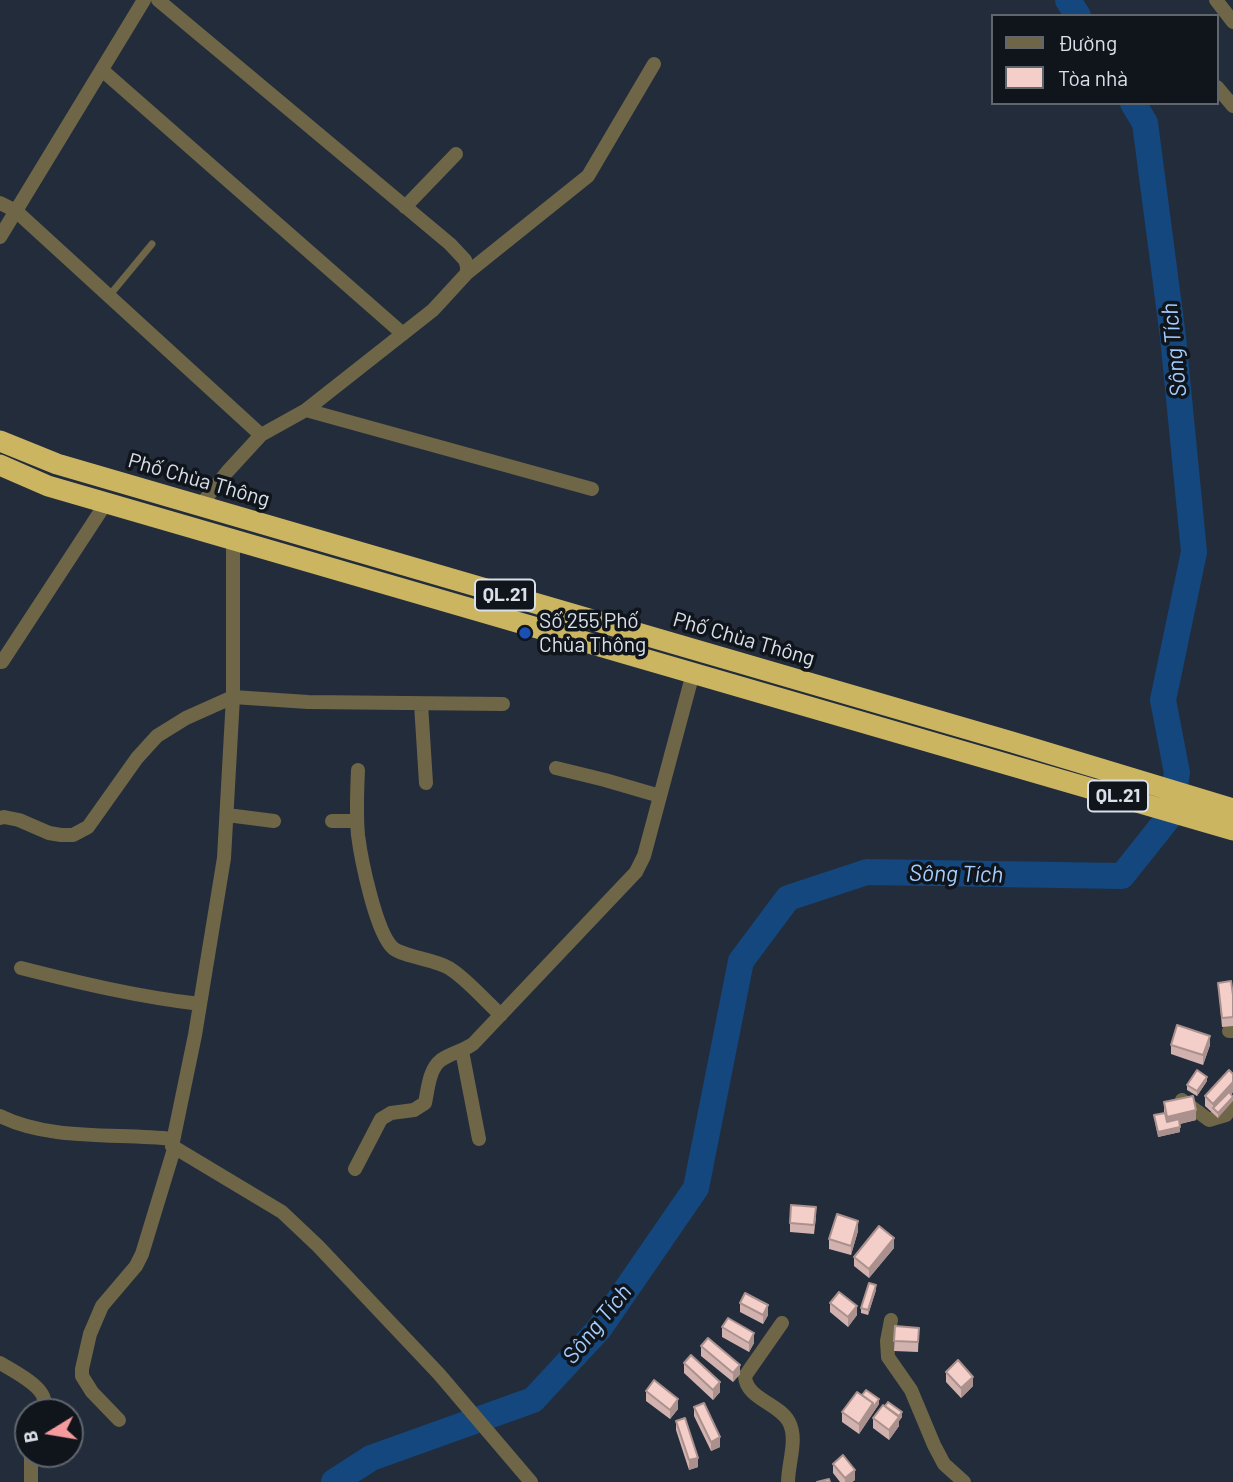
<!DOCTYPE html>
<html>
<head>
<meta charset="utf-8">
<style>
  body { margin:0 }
  #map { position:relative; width:1233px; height:1482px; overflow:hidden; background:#232c3b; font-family:Barlow,sans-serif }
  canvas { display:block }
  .legend { position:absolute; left:991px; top:14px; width:228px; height:91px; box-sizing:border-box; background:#10141b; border:2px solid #60666e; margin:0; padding:9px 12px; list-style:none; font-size:21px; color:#d9e0ea }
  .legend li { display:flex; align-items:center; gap:14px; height:35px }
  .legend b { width:35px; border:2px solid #60666e }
  .north { position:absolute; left:14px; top:1398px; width:70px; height:70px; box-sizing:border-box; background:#10141b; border:2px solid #60666e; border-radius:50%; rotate:259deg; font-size:19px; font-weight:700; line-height:28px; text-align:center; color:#d9e0ea }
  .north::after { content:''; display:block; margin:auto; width:24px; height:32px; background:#f59b9e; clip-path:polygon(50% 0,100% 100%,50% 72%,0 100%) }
</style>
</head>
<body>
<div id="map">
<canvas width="1233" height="1482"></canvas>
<ul class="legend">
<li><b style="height:9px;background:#6e6646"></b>Đường</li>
<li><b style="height:19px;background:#f4cfca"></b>Tòa nhà</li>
</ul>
<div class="north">B</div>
</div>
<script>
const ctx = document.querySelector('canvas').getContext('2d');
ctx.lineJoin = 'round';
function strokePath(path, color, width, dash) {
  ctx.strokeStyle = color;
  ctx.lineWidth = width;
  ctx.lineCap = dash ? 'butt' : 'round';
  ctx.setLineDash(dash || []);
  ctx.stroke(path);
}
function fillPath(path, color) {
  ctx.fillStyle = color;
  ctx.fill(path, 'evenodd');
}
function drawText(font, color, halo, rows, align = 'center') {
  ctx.font = font + ' Barlow,sans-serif';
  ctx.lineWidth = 7;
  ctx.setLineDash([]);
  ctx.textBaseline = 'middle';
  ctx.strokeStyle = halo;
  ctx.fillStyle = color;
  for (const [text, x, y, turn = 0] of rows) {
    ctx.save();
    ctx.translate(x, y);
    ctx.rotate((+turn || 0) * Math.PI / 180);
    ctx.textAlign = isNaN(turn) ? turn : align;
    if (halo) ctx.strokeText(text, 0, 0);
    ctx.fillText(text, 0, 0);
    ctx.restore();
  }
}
const river = new Path2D(`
  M1068,0L1078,16
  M334,1482L371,1458L533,1400L599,1329L696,1188L741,961L788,898L867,872L1122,876L1169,817L1177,773L1163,700L1194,552L1173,337L1145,123L1133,103`);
const lane = new Path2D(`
  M109,296L152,244`);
const street = new Path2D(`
  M158,0L450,244L465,260L467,266V273L433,310L306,410L261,435L227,472L200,506
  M1216,0L1233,22
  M102,70L403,334
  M1217,87L1233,106
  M0,203L16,211L261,435
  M405,207L456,154
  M0,237L144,0
  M467,273L588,176L654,64
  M306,410L592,489
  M233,539V697L224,858L195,1035L172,1146L282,1212L318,1246L439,1374L531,1482
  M2,662L106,503
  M421,704L426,783
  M556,768L605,780L660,796
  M358,770C357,791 356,813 358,835C361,859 376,933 393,948C404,957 434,959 449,968C467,979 485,1001 501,1015
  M227,815L274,821
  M0,818L4,817L19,820L49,833L61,835H73L88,827L137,758L157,736L186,718L233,697L308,702L503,704
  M332,821H357
  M21,968C80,983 139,997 200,1004
  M1229,1031H1233
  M462,1051L479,1139
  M1182,1100L1209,1120L1226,1115L1233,1105
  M0,1116C50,1141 117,1133 172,1139
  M355,1169L381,1119L391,1113L414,1110L425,1103C428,1089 429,1069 441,1060C451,1053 463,1051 473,1044L636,872L644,856L693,673
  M891,1320L887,1341L888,1357L911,1390L934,1445L944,1464L964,1482
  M782,1323L745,1376C746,1399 779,1403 789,1422C798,1439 788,1464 788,1482
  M0,1363C12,1370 43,1386 44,1400C45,1403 43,1409 42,1412
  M119,1420L92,1392L82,1376V1369L90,1334L102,1306L136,1266L142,1254L174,1149
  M31,1454V1482`);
const highway = new Path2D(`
  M0,441L57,464L1012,742L1233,809
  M0,465L48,486L1233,830`);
const wall = new Path2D(`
  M1218,983L1233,995V1026L1222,1027Z
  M1171,1045H1210L1203,1065L1171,1054Z
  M1207,1081L1197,1096L1187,1090V1085Z
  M1233,1092L1218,1118L1205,1106V1096Z
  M1164,1102L1196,1120L1180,1124V1132L1158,1137L1154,1115L1164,1113Z
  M816,1217L814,1234L790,1232V1223Z
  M858,1231L851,1255L829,1249V1239Z
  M894,1248L869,1278L854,1266V1257Z
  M876,1290L868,1315L861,1313V1308Z
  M740,1303L768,1315L763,1324L740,1312Z
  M830,1303L857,1315L848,1327L830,1312Z
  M895,1326L919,1328L918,1352L894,1351Z
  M722,1327L754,1343L749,1352L722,1337Z
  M701,1346L740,1374L733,1382L701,1356Z
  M684,1363L720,1392L713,1400L684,1373Z
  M946,1372L973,1386L961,1398L946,1382Z
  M646,1391L678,1409L670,1419L646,1401Z
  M862,1395L879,1404L859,1434L842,1422V1412Z
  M694,1407L720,1447L711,1451L694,1416Z
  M902,1417L899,1421V1426L889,1440L873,1428V1418Z
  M676,1421L698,1467L689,1470L676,1430Z
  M833,1464L855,1480L852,1482H840L833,1473Z`);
const shadedWall = new Path2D(`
  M1210,1036V1045L1203,1065V1055Z
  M1207,1077V1081L1197,1096V1091Z
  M1233,1082V1092L1216,1111L1213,1108V1104Z
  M1233,1097V1101L1218,1118V1113Z
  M1196,1110V1120L1167,1127V1117Z
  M1180,1127V1132L1158,1137V1132Z
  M858,1221V1231L851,1255V1246Z
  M894,1238V1248L869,1278V1269Z
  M876,1285V1290L868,1315V1310Z
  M768,1305V1315L763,1324V1315Z
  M857,1306V1315L848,1327V1317Z
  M754,1333V1343L749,1352V1343Z
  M740,1365V1374L733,1382V1373Z
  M973,1377V1386L961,1398V1388Z
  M720,1382V1392L713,1400V1390Z
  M678,1399V1409L670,1419V1410Z
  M879,1399V1404L859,1434V1424L873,1403Z
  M902,1412V1417L899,1421V1426L889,1440V1430Z
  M720,1437V1447L711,1451V1442Z
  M698,1458V1467L689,1470V1460Z
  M855,1470V1480L852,1482H845V1478Z`);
const building = new Path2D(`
  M1231,981L1233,995V1017L1222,1018L1218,983Z
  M1177,1025L1210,1036L1203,1055L1171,1045Z
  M1197,1070L1207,1077L1197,1091L1187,1085Z
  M1229,1070L1233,1074V1082L1213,1104L1205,1096Z
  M1229,1092L1233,1097L1218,1113L1213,1108Z
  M1193,1096L1196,1110L1167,1117L1164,1102Z
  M1165,1113L1167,1122L1179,1119L1180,1127L1158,1132L1154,1115Z
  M791,1205L816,1207L814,1225L790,1223Z
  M837,1214L858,1221L851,1246L829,1239Z
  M879,1226L894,1238L869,1269L854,1257Z
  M869,1283L876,1285L868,1310L861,1308Z
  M839,1292L857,1306L848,1317L830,1303Z
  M745,1293L768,1305L763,1315L740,1303Z
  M728,1318L754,1333L749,1343L722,1327Z
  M895,1326L919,1328L918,1342L894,1341Z
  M708,1338L740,1365L733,1373L701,1346Z
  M691,1355L720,1382L713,1390L684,1363Z
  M958,1360L973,1377L961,1388L946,1372Z
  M654,1380L678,1399L670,1410L646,1391Z
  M866,1390L879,1399L873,1408V1403L862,1395Z
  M857,1392L873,1403L859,1424L842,1412Z
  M888,1402L902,1412L899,1416L885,1406Z
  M704,1403L720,1437L711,1442L694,1407Z
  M883,1405L899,1417L889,1430L873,1418Z
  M685,1418L698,1458L689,1460L676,1421Z
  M843,1455L855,1470L845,1478L833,1464Z
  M829,1479L830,1482H817Z`);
const markers = [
  [525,633,7,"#1a4fb4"]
];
const shields = [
  [505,595,60],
  [1118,796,60]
];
const shieldNames = [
  ["QL.21",505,595],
  ["QL.21",1118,796]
];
const streetNames = [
  ["Phố Chùa Thông",199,480,16],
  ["Phố Chùa Thông",744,639,16]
];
const poiNames = [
  ["Số 255 Phố",539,621],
  ["Chùa Thông",539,645]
];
const waterNames = [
  ["Sông Tích",1174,350,-96],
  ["Sông Tích",956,874,1],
  ["Sông Tích",597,1324,-51]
];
strokePath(river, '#13477e', 26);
strokePath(lane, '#6e6646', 7);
strokePath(street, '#6e6646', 14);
strokePath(highway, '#cbb561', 21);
fillPath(wall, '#d2b2ae');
fillPath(shadedWall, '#ab918d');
fillPath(building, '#f4cfca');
strokePath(building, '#ab918d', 2);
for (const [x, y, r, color] of markers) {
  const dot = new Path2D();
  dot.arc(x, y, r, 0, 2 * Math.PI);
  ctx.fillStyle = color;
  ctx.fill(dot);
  strokePath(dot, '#10141b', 2.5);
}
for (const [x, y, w] of shields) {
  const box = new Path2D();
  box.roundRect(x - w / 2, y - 15.5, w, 31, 5);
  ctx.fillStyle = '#10141b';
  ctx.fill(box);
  strokePath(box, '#d9e0ea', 2);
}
drawText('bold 19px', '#d9e0ea', null, shieldNames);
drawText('21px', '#d9e0ea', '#10141b', streetNames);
drawText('21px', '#d9e0ea', '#10141b', poiNames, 'left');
drawText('italic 23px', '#a4cdff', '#10141b', waterNames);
</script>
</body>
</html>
